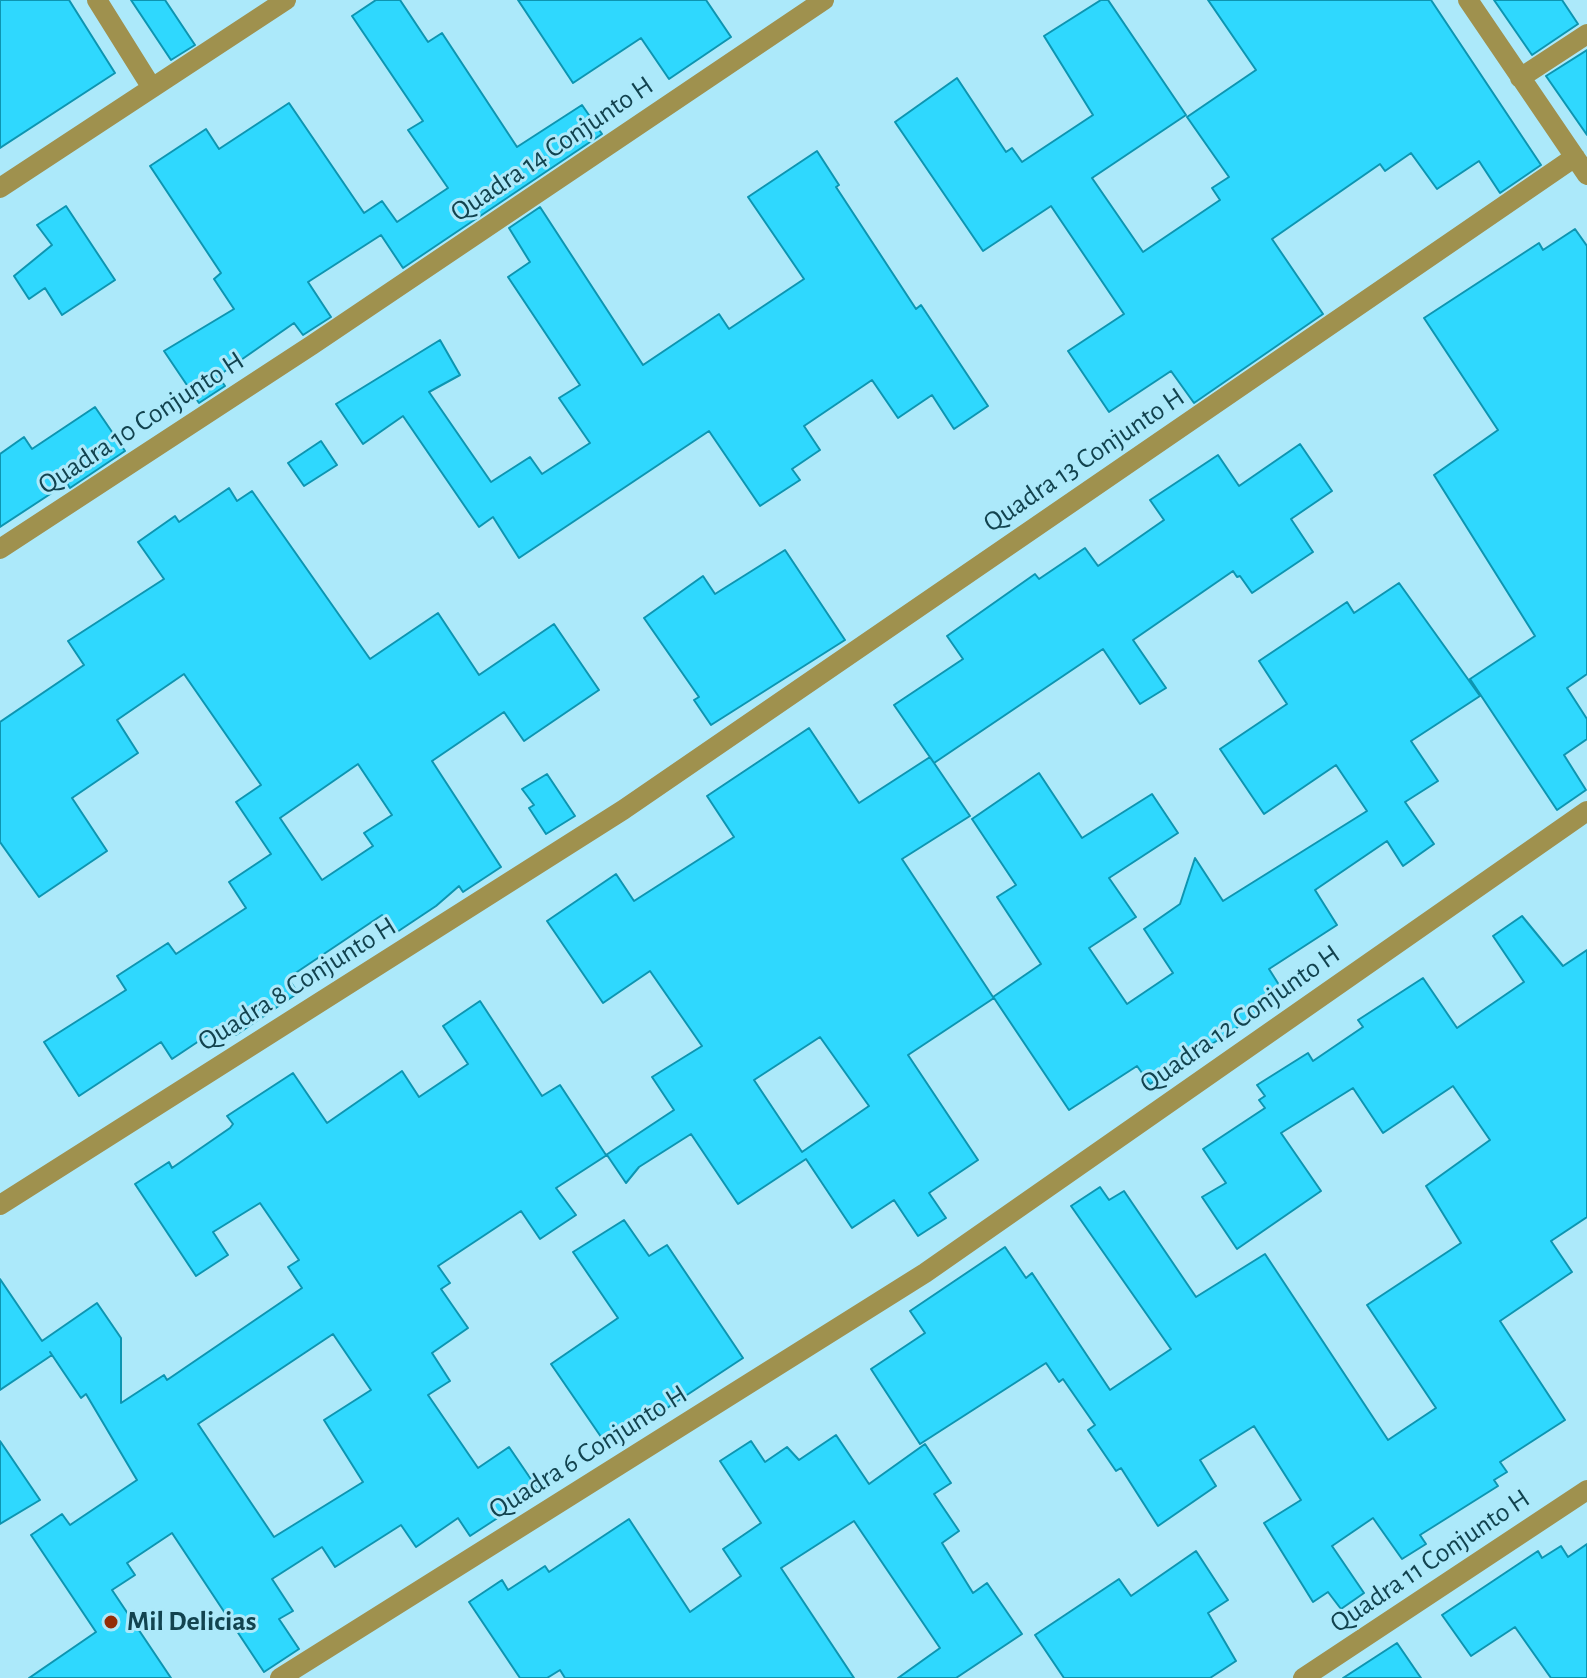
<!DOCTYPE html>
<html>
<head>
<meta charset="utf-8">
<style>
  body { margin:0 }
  canvas { display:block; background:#ace9fa }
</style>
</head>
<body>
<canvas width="1587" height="1678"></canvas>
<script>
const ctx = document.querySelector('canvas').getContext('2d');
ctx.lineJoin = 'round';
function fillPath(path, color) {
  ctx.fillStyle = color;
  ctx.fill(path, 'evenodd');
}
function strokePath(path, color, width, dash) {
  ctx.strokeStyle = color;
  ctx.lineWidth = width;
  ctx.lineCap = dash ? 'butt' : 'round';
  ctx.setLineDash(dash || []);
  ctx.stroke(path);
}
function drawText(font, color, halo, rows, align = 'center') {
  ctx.font = font + ' "Alegreya Sans",sans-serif';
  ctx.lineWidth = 6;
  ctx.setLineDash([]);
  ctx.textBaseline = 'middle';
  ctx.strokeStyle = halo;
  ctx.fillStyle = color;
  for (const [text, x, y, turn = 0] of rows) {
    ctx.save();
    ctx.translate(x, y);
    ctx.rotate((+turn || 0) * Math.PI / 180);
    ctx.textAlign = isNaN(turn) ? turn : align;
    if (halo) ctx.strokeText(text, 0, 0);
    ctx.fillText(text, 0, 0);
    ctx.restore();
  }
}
const building = new Path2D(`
  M0,0H69L115,73L0,148Z
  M131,0H165L195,45L171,60Z
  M376,0H400L428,42L442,33L517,147L582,105L602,134L403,268L381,235L308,282L331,317L303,335L294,323L218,376L225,386L199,403L164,351L234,309L214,279L221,273L150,166L206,129L219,149L289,103L364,213L382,201L397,222L448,188L408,130L423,121L352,16Z
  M518,0H706L731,37L669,79L641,38L573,83Z
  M1101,0H1108L1186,115L1092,178L1143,252L1220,200L1212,188L1229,177L1187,117L1256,70L1208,0H1431L1541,165L1500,193L1479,161L1437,189L1411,153L1385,171L1380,164L1272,239L1323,314L1194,403L1171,371L1109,412L1068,351L1124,314L1051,206L983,251L895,122L957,78L1006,152L1012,148L1022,162L1093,115L1044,36Z
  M1494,0H1562L1578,24L1532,55Z
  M1587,50V135L1546,76Z
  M817,151L839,185L836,187L916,309L921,305L988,406L954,429L932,395L898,418L872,380L804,426L820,450L792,469L800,480L760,506L709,431L519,558L493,517L479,527L403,416L363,444L336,404L440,340L460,375L429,392L491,482L530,457L542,474L590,443L559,398L580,385L508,277L530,262L509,228L540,207L643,365L719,314L729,329L804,279L748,197Z
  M66,206L115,280L62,315L45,288L29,299L14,276L52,245L37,225Z
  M1575,229L1587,246V674L1567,688L1587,719V739L1564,755L1586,790L1557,810L1470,679L1535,636L1434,475L1498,430L1424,318L1539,243L1543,250Z
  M95,407L125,451L70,488L67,483L0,527V454L24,437L32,449Z
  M321,441L337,465L304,486L288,463Z
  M1300,444L1332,491L1291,519L1313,552L1252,593L1240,576L1237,577L1233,571L1133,640L1166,688L1140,704L1103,649L934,763L894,705L963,659L947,636L1035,574L1039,579L1085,548L1098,566L1164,520L1150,500L1218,455L1239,486Z
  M229,488L237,501L252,491L370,659L438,613L479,675L554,624L599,690L524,741L504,712L432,761L501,867L463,892L459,886L436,906L394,934L382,915L288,978L298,993L236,1035L226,1023L172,1059L161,1042L79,1096L44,1042L126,990L117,976L168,943L176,954L246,908L229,882L271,854L236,802L261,785L184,674L117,720L138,753L72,798L107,851L39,897L0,842V722L84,665L68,641L164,579L138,542L175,516L179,522ZM358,764L392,815L364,833L373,846L322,880L280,818Z
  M785,550L845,640L711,725L694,700L699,697L644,618L703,576L715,594Z
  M1399,583L1480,696L1411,741L1438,781L1405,802L1434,844L1403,866L1387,841L1315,890L1337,925L1269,969L1286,996L1150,1084L1137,1066L1069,1110L994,998L908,1055L978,1160L929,1193L946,1218L918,1236L894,1200L852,1228L806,1159L738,1204L691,1134L639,1167L626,1183L607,1155L556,1188L576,1215L540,1239L521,1211L438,1266L450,1283L441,1289L468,1328L432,1353L450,1381L428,1395L478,1468L509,1447L539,1491L470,1536L458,1518L416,1547L401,1525L335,1567L322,1547L272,1579L293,1611L279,1619L299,1649L264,1672L172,1533L127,1563L135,1575L112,1590L171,1678H29L96,1632L31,1535L62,1514L70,1525L137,1480L86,1394L81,1398L50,1352L52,1355L0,1390V1279L42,1341L97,1303L121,1338V1403L164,1375L167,1380L302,1288L288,1267L299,1260L260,1203L213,1232L228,1255L196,1276L135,1184L169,1162L172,1168L230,1128L233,1124L227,1116L293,1073L327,1123L402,1071L419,1097L468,1064L443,1026L480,1001L542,1096L560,1085L606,1155L674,1110L652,1077L702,1046L650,971L603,1003L547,921L616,874L634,901L734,837L707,796L809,728L859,803L930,757L970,816L902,859L993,997L1041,964L997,897L1016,885L972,819L1039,773L1082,838L1152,794L1178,833L1109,878L1136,917L1089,948L1127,1004L1173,973L1144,929L1180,904L1195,858L1223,901L1367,811L1336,765L1264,814L1220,749L1287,704L1259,661L1347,602L1354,613ZM820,1037L869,1106L802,1152L754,1080ZM333,1334L371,1390L324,1420L363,1482L274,1537L198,1424Z
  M547,774L575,816L546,834L529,808L534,805L522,789Z
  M1522,916L1563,966L1587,950V1217L1551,1241L1572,1272L1500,1321L1565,1420L1500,1462L1507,1472L1494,1480L1498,1486L1420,1535L1426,1544L1402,1559L1373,1518L1332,1546L1364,1593L1341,1609L1328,1592L1313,1602L1264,1523L1301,1500L1254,1426L1200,1460L1216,1486L1158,1526L1121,1468L1116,1471L1088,1430L1095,1425L1063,1379L1059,1382L1046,1363L920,1444L871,1369L925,1333L910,1311L1005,1247L1026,1278L1032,1273L1110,1390L1171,1349L1071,1206L1100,1187L1109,1200L1124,1191L1196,1297L1265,1254L1388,1440L1436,1408L1367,1305L1461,1243L1426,1186L1490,1140L1453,1086L1383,1133L1353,1088L1281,1133L1321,1191L1237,1249L1202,1197L1226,1183L1203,1149L1265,1108L1259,1100L1265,1096L1257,1085L1308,1053L1313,1061L1363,1027L1358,1020L1423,978L1457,1028L1524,982L1493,936Z
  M624,1220L649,1256L667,1245L743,1358L608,1447L551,1364L618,1318L573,1252Z
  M836,1435L869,1484L925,1444L951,1483L934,1494L959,1531L942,1543L973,1593L987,1583L1022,1634L956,1678H898L940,1648L854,1521L781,1568L854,1678H565L560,1670L547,1678H520L469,1602L502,1580L508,1590L545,1566L549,1572L629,1519L690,1612L741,1576L723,1549L761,1523L720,1461L751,1441L765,1462L787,1447L799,1460Z
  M0,1441L40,1500L0,1524Z
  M1587,1544V1678H1551L1515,1627L1471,1656L1442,1615L1538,1551L1542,1558L1561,1546L1568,1557Z
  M1196,1551L1228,1600L1208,1613L1236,1661L1210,1678H1064L1035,1635L1119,1579L1131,1596Z
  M1397,1643L1421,1678H1343Z`);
const minor = new Path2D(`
  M97,0L152,88
  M1468,0L1587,175
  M1520,78L1587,34
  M0,188L286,0
  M0,549L312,345L824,0
  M0,1205L623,810L1575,157
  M280,1678L925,1273L1587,811
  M1303,1678L1587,1490`);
const markers = [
  [111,1622,8,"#942d06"]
];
const streetNames = [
  ["Quadra 14 Conjunto H",552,149,-34],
  ["Quadra 10 Conjunto H",141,423,-33],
  ["Quadra 13 Conjunto H",1084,460,-34],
  ["Quadra 8 Conjunto H",297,984,-32],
  ["Quadra 12 Conjunto H",1240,1019,-35],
  ["Quadra 6 Conjunto H",588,1452,-32],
  ["Quadra 11 Conjunto H",1430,1561,-34]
];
const poiNames = [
  ["Mil Delicias",127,1622]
];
fillPath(building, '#2fd8fe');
strokePath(building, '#0d95b1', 2);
strokePath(minor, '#9f914e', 20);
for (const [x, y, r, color] of markers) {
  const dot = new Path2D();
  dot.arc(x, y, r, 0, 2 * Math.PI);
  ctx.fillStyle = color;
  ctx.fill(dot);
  strokePath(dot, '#ace9fa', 3);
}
drawText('28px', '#12434f', '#ace9fa', streetNames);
drawText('bold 28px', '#12434f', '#ace9fa', poiNames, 'left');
</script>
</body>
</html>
